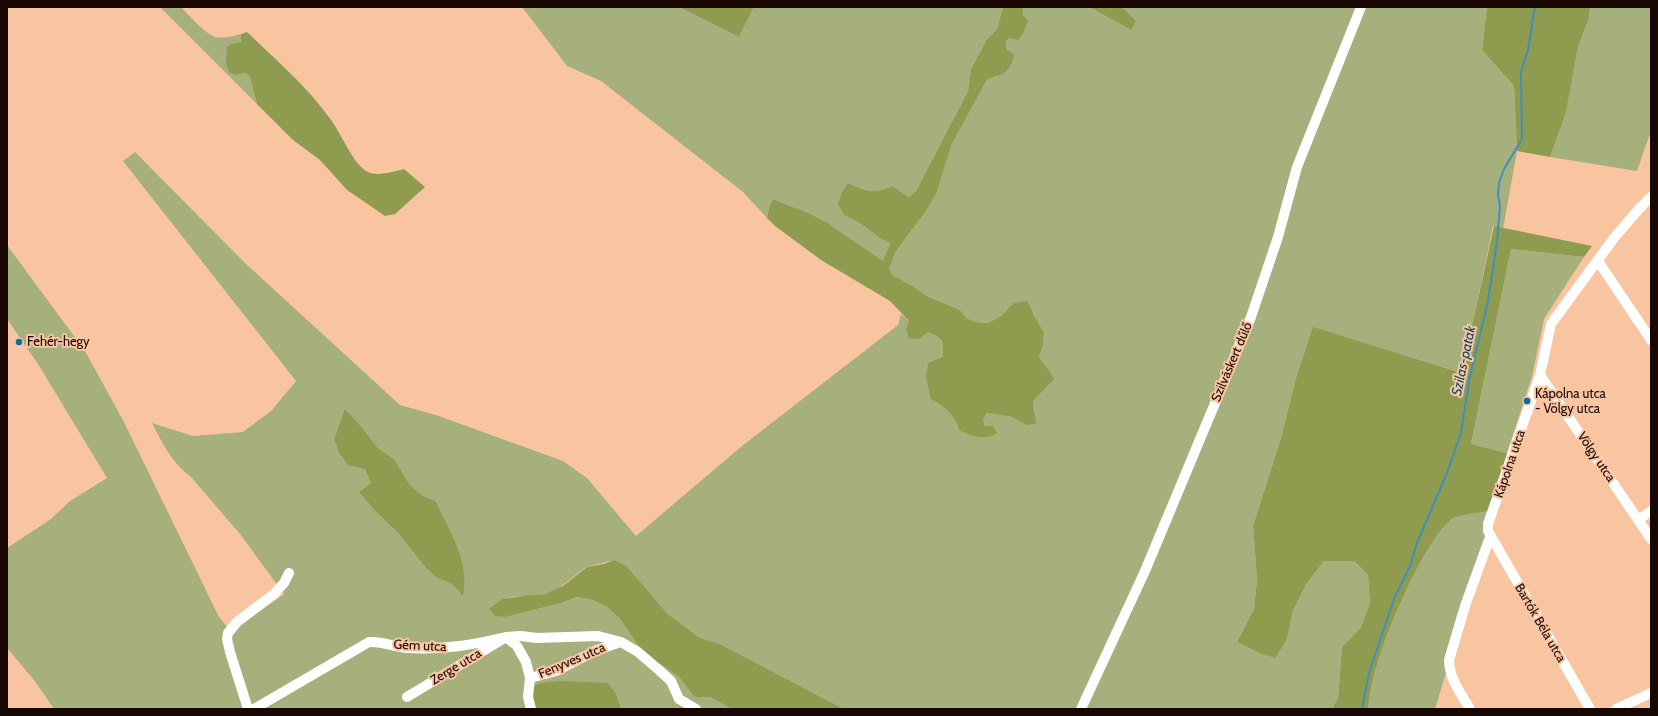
<!DOCTYPE html>
<html>
<head>
<meta charset="utf-8">
<style>
  body { margin:0 }
  #map { position:relative; width:1658px; height:716px; overflow:hidden; background:#f9c5a1; font-family:Cabin,sans-serif }
  canvas { display:block }
  .frame { position:absolute; inset:0; border:8px solid #180700; pointer-events:none }
</style>
</head>
<body>
<div id="map">
<canvas width="1658" height="716"></canvas>
<div class="frame"></div>
</div>
<script>
const ctx = document.querySelector('canvas').getContext('2d');
ctx.lineJoin = 'round';
function fillPath(path, color) {
  ctx.fillStyle = color;
  ctx.fill(path, 'evenodd');
}
function strokePath(path, color, width, dash) {
  ctx.strokeStyle = color;
  ctx.lineWidth = width;
  ctx.lineCap = dash ? 'butt' : 'round';
  ctx.setLineDash(dash || []);
  ctx.stroke(path);
}
function drawText(font, color, halo, rows, align = 'center') {
  ctx.font = font + ' Cabin,sans-serif';
  ctx.lineWidth = 4;
  ctx.setLineDash([]);
  ctx.textBaseline = 'middle';
  ctx.strokeStyle = halo;
  ctx.fillStyle = color;
  for (const [text, x, y, turn = 0] of rows) {
    ctx.save();
    ctx.translate(x, y);
    ctx.rotate((+turn || 0) * Math.PI / 180);
    ctx.textAlign = isNaN(turn) ? turn : align;
    if (halo) ctx.strokeText(text, 0, 0);
    ctx.fillText(text, 0, 0);
    ctx.restore();
  }
}
const green = new Path2D(`
  M160,7H181C189,15 205,34 216,37C224,39 233,36 241,34V43L231,44L236,75L246,73L250,77L257,104Z
  M522,7H679L739,37L754,7H1003L997,29L987,39L971,69L968,91L916,191L909,197L892,186C872,195 868,191 848,183L844,215L861,224L881,239L890,243L883,262C846,236 816,214 773,199L769,208L767,218L743,192L601,81L567,66Z
  M1023,7H1089L1131,30L1128,14L1122,7H1487L1482,50L1514,86L1517,151L1503,229L1493,226L1463,373L1351,339L1295,382L1281,438L1253,526L1257,579L1254,609L1237,642L1287,639L1293,611L1307,583L1324,561H1354L1368,575L1370,603L1361,627L1342,647L1338,698L1332,709H844L720,644L700,638L667,613L642,585L614,560C606,563 591,565 585,568C571,577 561,591 544,594C522,599 509,591 489,608L506,617L561,603L577,597L593,600L607,607L620,619L647,658L662,665L679,677L695,696L710,697L732,709H621L616,693L608,683H593L536,709H54L34,680L7,648V548L51,519L70,501L107,478L38,364L7,319V245L85,351L124,422L219,617L227,627L235,629L284,594L240,534L191,477C173,464 162,443 152,423L193,436L243,432L271,411L296,381L123,161L135,152L245,263L400,405L436,415L563,461L587,478L636,536L742,446L898,325L901,314L909,321L938,335L944,346L932,399C945,407 955,415 959,430L985,426L983,420L987,413L1012,417L1026,425L1035,412L1033,401L1048,369L1039,357L1043,345L1044,332L1038,325L1034,313L1013,303L1001,316L988,323L976,322L966,318L960,310L927,296L913,286L892,275L889,269L896,251L924,214L936,194L952,144L987,78L997,77L1006,49V41L1023,15ZM345,410L360,425L378,448L394,459L410,485L423,496L436,501L445,520L462,595L452,584L437,578L425,567L398,533L375,511L359,492L371,483L365,469Z
  M1590,7H1651V131L1637,171L1550,157L1566,111L1578,47L1589,18Z
  M1511,249L1584,257L1544,319L1532,377L1507,453L1471,444Z
  M1494,510L1485,546L1435,709H1368C1373,661 1398,605 1420,563C1429,548 1438,530 1452,519C1457,515 1486,512 1494,510Z`);
const forest = new Path2D(`
  M679,7H754L739,37Z
  M1003,7H1023V15L1028,21L1023,33L1018,40L1009,38L1006,41V49L1014,55C1011,71 1002,76 987,79L952,144L936,194L924,214L896,251L889,269L892,275L913,286L927,296L960,310L966,318L976,322L988,323L1001,316L1013,303L1027,301C1033,311 1037,323 1044,332L1043,345L1039,357L1048,369L1054,379L1033,401L1036,424L1026,425L1012,417L987,413L983,420L985,426H993L997,433C985,441 971,436 959,430C955,415 945,407 931,399L926,378L928,363L942,357C945,343 943,337 928,332L919,339L909,338L906,329L909,321L890,301L821,260L775,226L767,218L769,208L773,199L808,213L827,223L883,261L890,243L881,239L861,224L844,215L838,204L843,190L848,183C867,191 872,195 892,186L909,197L916,191L968,91L971,69L987,39L997,29Z
  M1089,7H1122L1136,21L1131,30Z
  M1487,7H1590L1589,18L1578,47L1566,112L1550,157L1517,151L1514,86L1482,50Z
  M247,32C276,60 308,87 331,120C341,133 354,166 368,172C379,177 394,171 404,169L425,187L395,214L385,216L347,190L320,160L293,140L257,104L250,77L246,73L236,75L229,72L226,64L227,47L231,44L241,42V34Z
  M1494,226L1592,246L1584,257L1511,249L1471,444L1507,453L1494,510C1486,512 1457,515 1452,519C1438,530 1429,548 1420,563C1398,605 1373,661 1368,709H1332L1338,698L1342,647L1361,627L1370,603L1368,575L1354,561H1324L1307,583L1293,611L1287,639L1275,658L1260,653L1237,642L1254,609L1257,579L1253,526L1281,438L1295,382L1313,327L1462,373Z
  M345,409L360,425L378,448L394,459L410,485L423,496L436,501C450,532 470,562 463,596L452,584L437,578L425,567L398,533L375,511L359,492L371,483L365,469L348,465L340,454L334,440Z
  M614,560L627,567L667,613L700,638L720,644L844,709H732L710,697H695L679,677L662,665L647,658L620,619L607,607L593,600L577,597L561,603L506,617L495,616L489,608L502,599L523,596L545,594L563,586L587,567L604,564Z
  M560,681L608,683L616,693L621,709H536L528,688L542,683Z`);
const stream = new Path2D(`
  M1362,709L1369,673L1394,599L1410,566L1417,543L1447,473L1461,433L1469,381L1488,301L1497,242L1500,206L1498,195L1499,183L1504,169L1522,139L1521,72L1528,50L1535,7`);
const minor = new Path2D(`
  M1598,261L1651,340
  M1540,375L1651,539
  M1638,520L1651,511
  M530,678L556,671L597,650L621,642
  M407,697L506,637L521,636L537,638L598,636L621,642L638,652L659,670L671,681L679,699L696,709
  M248,709L230,652L227,639L228,633L237,622L274,594L284,583L289,573
  M254,709L369,642C382,641 395,647 408,648C443,650 472,645 506,637L517,646L526,662L530,678L528,697L531,709
  M1081,709L1145,571L1251,317L1278,237L1297,167L1361,7
  M1470,709C1461,694 1449,678 1449,660L1465,606L1490,537
  M1590,709L1488,531V524L1540,375L1551,324L1614,238L1638,210L1651,197
  M1616,709L1651,693`);
const markers = [
  [19,342,4,"#0c6e9c"],
  [1527,401,4,"#0c6e9c"]
];
const poiNames = [
  ["Fehér-hegy",27,342],
  ["Kápolna utca",1535,394],
  ["- Völgy utca",1535,409]
];
const streetNames = [
  ["Szilváskert dűlő",1232,362,-67],
  ["Völgy utca",1596,457,56],
  ["Kápolna utca",1510,464,-71],
  ["Bartók Béla utca",1540,623,60],
  ["Gém utca",420,646,3],
  ["Fenyves utca",572,661,-23],
  ["Zerge utca",456,667,-31]
];
const waterNames = [
  ["Szilas-patak",1464,361,-78]
];
fillPath(green, '#a6b07d');
fillPath(forest, '#8f9b4f');
strokePath(stream, '#428fbc', 2);
strokePath(minor, '#fff', 10);
for (const [x, y, r, color] of markers) {
  const dot = new Path2D();
  dot.arc(x, y, r, 0, 2 * Math.PI);
  ctx.fillStyle = color;
  ctx.fill(dot);
  strokePath(dot, '#f9c5a1', 1.5);
}
drawText('13px', '#180700', '#f9c5a1', poiNames, 'left');
drawText('13px', '#180700', '#f9c5a1', streetNames);
drawText('italic 14px', '#094968', '#f9c5a1', waterNames);
</script>
</body>
</html>
